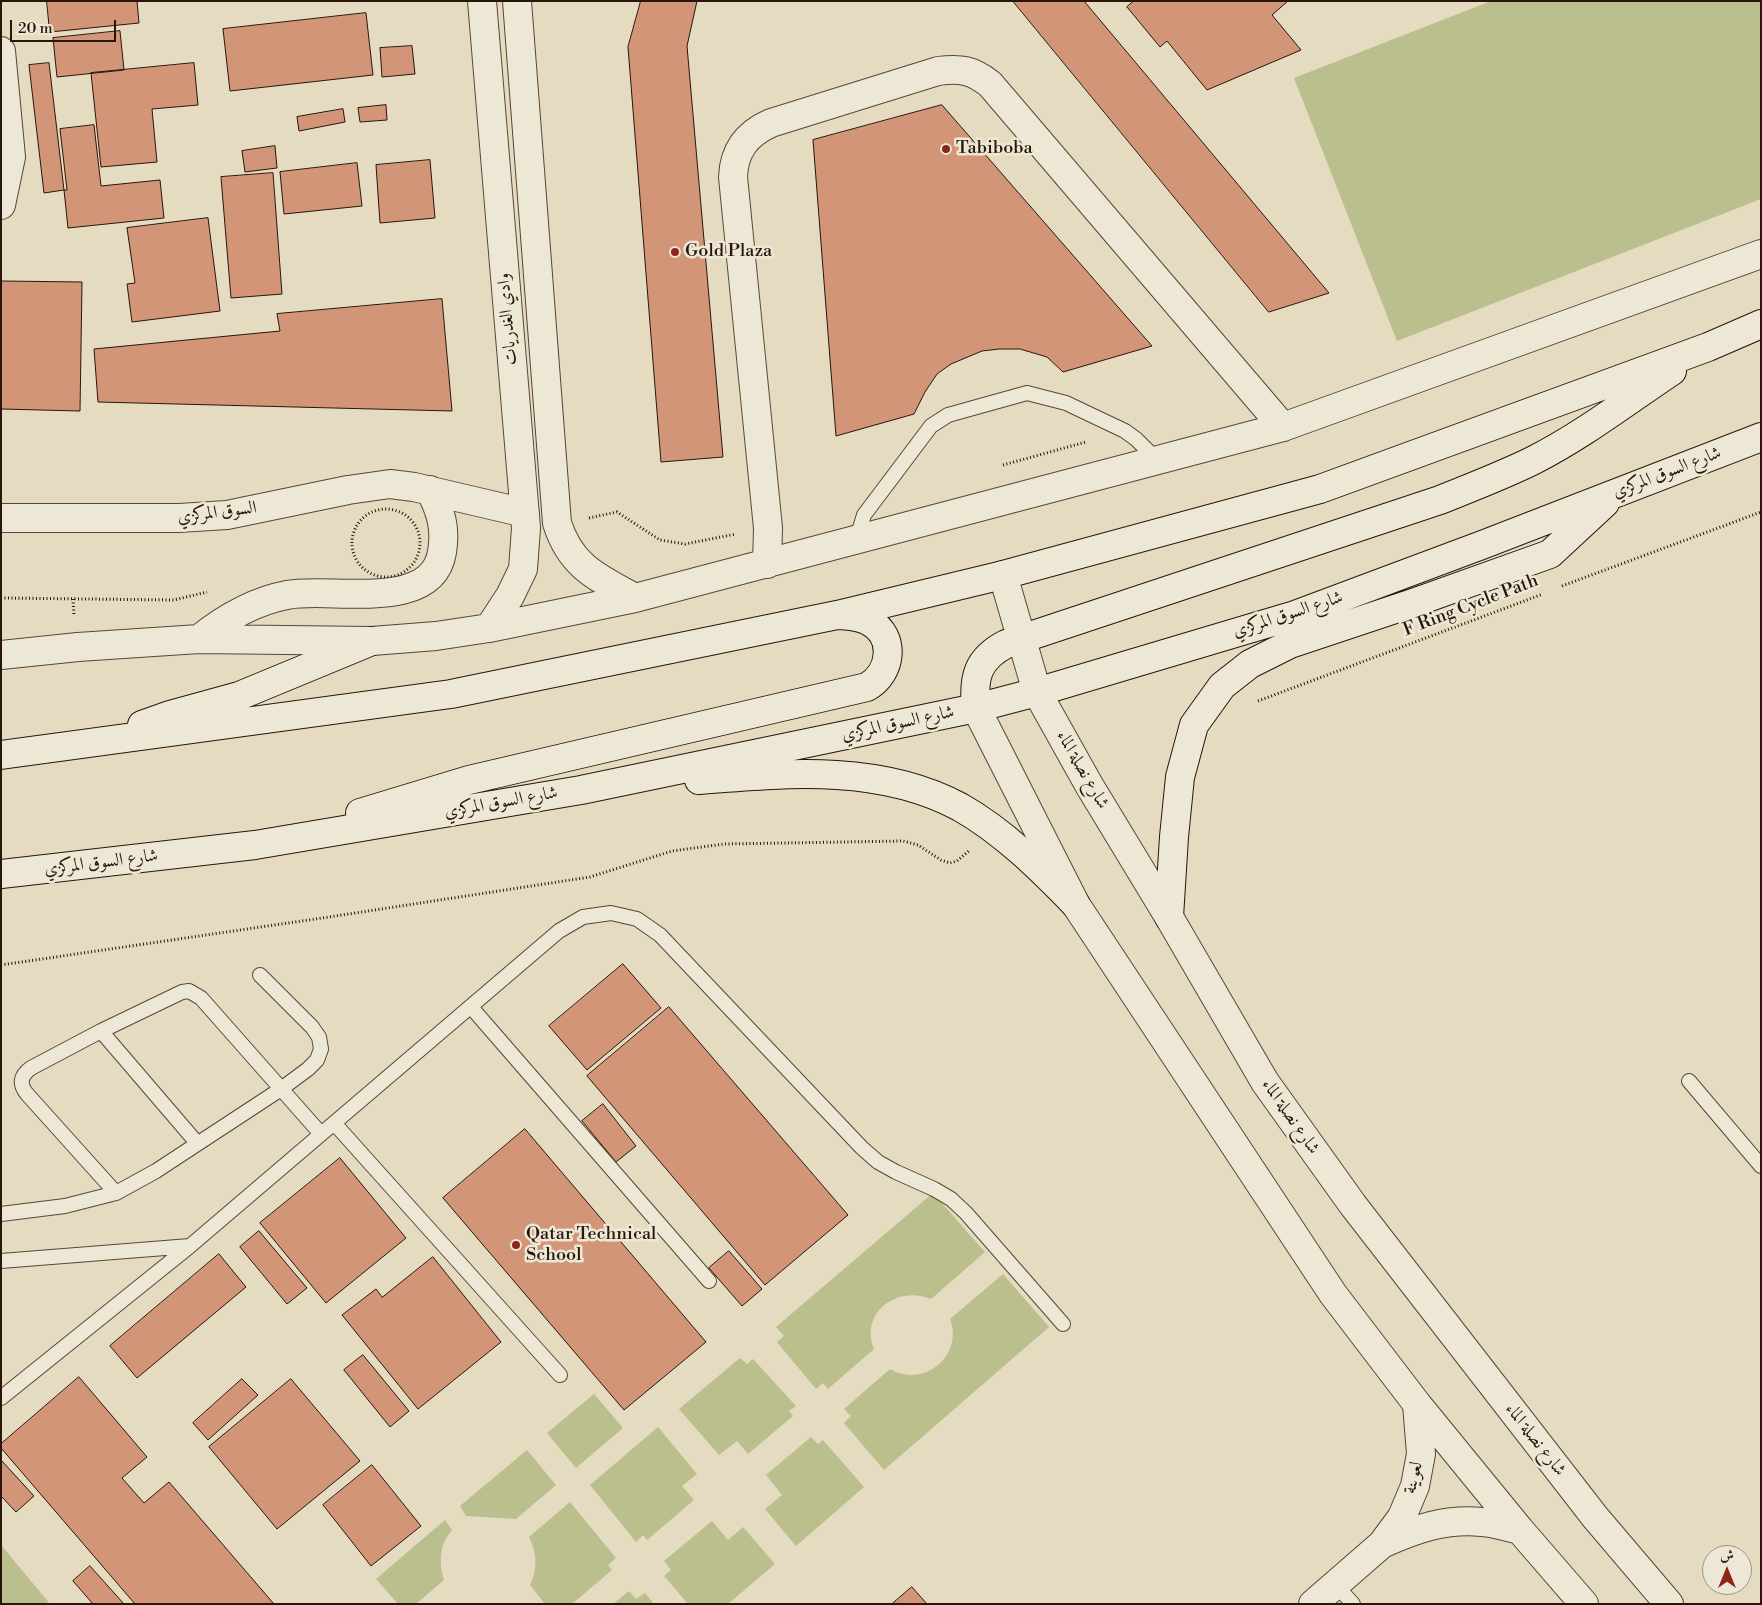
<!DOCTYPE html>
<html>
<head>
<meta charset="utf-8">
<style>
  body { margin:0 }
  #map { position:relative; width:1762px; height:1605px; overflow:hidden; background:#e4dbc0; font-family:"Libre Bodoni",Amiri,serif }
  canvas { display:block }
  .frame { position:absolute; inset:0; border:2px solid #29150a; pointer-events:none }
  .north { position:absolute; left:1702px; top:1545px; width:50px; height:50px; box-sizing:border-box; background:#ede8d6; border:1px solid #9f9484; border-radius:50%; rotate:0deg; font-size:14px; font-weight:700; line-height:20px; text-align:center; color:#29150a }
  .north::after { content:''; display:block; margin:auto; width:18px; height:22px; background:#8f2418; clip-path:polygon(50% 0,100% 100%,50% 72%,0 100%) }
  .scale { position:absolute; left:10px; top:20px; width:106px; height:22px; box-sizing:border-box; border:2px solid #29150a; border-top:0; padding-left:6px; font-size:15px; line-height:18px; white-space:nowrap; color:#29150a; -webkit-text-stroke:4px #ede8d6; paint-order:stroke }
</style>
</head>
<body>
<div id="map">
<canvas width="1762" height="1605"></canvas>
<div class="frame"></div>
<div class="north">ش</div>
<div class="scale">20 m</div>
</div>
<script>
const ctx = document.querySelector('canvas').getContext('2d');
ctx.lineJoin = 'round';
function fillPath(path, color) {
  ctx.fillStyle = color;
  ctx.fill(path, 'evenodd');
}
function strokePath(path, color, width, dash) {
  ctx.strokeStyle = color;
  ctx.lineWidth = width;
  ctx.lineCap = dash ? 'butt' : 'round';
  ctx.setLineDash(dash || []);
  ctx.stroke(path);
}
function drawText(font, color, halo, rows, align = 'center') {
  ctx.font = font + ' "Libre Bodoni",Amiri,serif';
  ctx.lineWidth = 5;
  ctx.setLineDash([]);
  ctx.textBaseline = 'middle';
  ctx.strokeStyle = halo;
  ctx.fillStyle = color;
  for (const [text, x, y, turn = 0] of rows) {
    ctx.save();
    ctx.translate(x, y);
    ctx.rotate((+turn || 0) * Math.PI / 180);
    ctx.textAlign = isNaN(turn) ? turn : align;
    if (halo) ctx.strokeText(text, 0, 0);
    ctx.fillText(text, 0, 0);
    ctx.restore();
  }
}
const green = new Path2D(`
  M1491,1H1761V199L1397,341L1294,78Z
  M933,1193L985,1252L931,1299C898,1285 859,1312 874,1349L828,1389L823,1383L816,1389L777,1342L784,1336L776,1327Z
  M1003,1274L1049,1327L884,1470L844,1423L851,1416L844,1409L890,1369C924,1389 964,1355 950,1319Z
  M740,1358L747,1364L753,1359L796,1406L789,1411L793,1416L748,1454L737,1441L719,1455L679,1409Z
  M594,1394L623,1428L576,1468L547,1433Z
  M658,1427L697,1474L682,1486L694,1500L647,1540L643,1535L636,1542L590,1485Z
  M811,1437L818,1444L823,1440L864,1487L796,1546L765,1509L782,1495L766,1475Z
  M527,1450L556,1485L516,1519L466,1516L460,1506Z
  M570,1502L616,1558L608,1565L612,1570L572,1604H545L530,1585C538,1568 537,1554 529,1537Z
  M445,1520L452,1530C439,1544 439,1563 444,1580L416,1604H398L376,1579Z
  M712,1521L728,1540L743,1527L775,1564L728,1604H688L664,1576L671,1570L664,1561Z
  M1,1545L50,1604H1Z
  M629,1591L636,1599L645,1593L654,1604H613Z`);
const building = new Path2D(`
  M47,1H137L139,23L50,32Z
  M641,1H697L687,46L723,457L661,462L628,47Z
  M1013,1H1084L1329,293L1269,312Z
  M1134,1H1288L1272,15L1301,50L1207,90L1167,41L1160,47L1127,7Z
  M366,13L373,75L230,91L223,29Z
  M120,31L124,70L57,77L53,38Z
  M412,46L415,74L382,77L380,48Z
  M49,63L64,190L44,193L29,65Z
  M194,63L198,105L152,109L157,162L101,167L91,73Z
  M386,105L387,120L360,122L358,108Z
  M942,105L1152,346L1063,372L1047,357L1020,349H999L982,351L951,364L937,374L925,392L914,414L836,436L813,140Z
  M343,109L345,122L299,131L297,117Z
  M94,125L101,186L160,180L164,218L68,228L64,190H67L60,129Z
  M275,146L277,168L245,172L242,151Z
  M430,160L435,218L380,223L376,165Z
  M357,163L362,206L284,214L280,172Z
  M273,173L282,294L231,298L221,177Z
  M208,218L220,311L132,322L127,284L135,283L127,228Z
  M1,281L82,282L80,411L1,409Z
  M442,299L452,411L98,402L94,349L280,331L277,314Z
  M623,964L661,1008L587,1070L549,1026Z
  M669,1007L848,1215L765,1285L587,1076Z
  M603,1104L636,1146L616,1162L582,1121Z
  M525,1129L706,1342L624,1410L443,1198Z
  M340,1158L406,1238L326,1303L260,1223Z
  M259,1231L307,1288L287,1304L240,1247Z
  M729,1251L762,1289L742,1306L709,1268Z
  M219,1254L246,1287L137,1378L110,1346Z
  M433,1257L501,1342L418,1409L342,1315L376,1289L382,1297Z
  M363,1355L409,1411L390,1427L344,1370Z
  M79,1377L147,1457L122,1478L144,1503L169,1482L274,1604H135L1,1448V1444Z
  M242,1379L258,1395L208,1440L193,1423Z
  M291,1379L360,1461L277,1529L209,1447Z
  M1,1460L34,1496L16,1512L1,1496Z
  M372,1465L421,1526L371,1566L323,1505Z
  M90,1566L124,1604H93L73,1581Z
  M912,1587L927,1604H892Z`);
const path = new Path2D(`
  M1003,465L1086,442
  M352 543a34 34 0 1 1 68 0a34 34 0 1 1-68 0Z
  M589,518L617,512L660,540L685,544L736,534
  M1562,586L1761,512
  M1,598L174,600L207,592
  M73,599L74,616
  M1258,701L1543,594
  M1,965L329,917L590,877L672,851L724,844L903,841L918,845L941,860L950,863L957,861L970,850`);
const service = new Path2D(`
  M860,538V528L864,515L931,426L948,415L1027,393L1066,403L1125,431L1136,439L1157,460
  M471,1007L709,1281
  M101,1031L197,1143
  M1689,1081L1761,1166
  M334,1123L560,1375
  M116,1193L27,1094C19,1084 20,1076 31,1068L101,1031L182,992L189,991L201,998L321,1134
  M1,1214L65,1206L116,1193L156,1171L281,1089L308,1069L317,1060L321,1049L319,1037L312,1027L260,975
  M1,1261L190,1246
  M1,1398L190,1246L559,931L583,917L611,913L637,919L660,935L862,1148L878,1162L896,1172L934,1189L951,1199L966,1213L1063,1324
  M1335,1584L1353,1604`);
const minor = new Path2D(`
  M482,1L526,528L523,569L510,596L489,628
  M517,1L557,523C571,567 597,577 635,598
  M1,51L11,157L1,205
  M1,518H179L227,515L348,490L390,484L414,487L525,513
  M767,564L768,528L733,177C734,151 746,134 771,123L938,71C961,68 972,70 990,84L1283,427
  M1003,575L1037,692L1089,785L1169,917L1265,1082L1353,1205L1595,1517L1669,1604
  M199,639C224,619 255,601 287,595C329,586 432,614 442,552C446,528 441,512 430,490
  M1,655L78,647L199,639L372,641L436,636L489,628L635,598L1283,427L1761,254
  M976,708L1076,905L1333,1294L1417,1404L1520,1530L1584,1604
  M1384,1543C1416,1529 1446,1518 1482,1522C1495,1523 1508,1527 1520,1530
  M1313,1604L1382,1544L1402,1517L1415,1486L1421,1454L1417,1404`);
const secondary = new Path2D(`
  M976,708C973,678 977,659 1006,644L1440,500C1472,487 1504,475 1534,460C1583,435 1627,401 1672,371
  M142,725L170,715L239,696L372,641
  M1,755L451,694L837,615L1003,575L1320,489L1708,347L1761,324
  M699,780C787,773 880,764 960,807C1004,832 1041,869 1076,905
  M360,813L469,780L867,687C892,673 896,636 870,622C860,616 849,616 839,615
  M1,874L255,845L581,790L976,708L1037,692L1292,616L1482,545L1761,437
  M1169,917L1174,837L1180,777L1194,725L1222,686L1250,664L1290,644L1413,603L1550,554L1605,503`);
const markers = [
  [946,149,5,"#8f2418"],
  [675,252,5,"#8f2418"],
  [516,1245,5,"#8f2418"]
];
const poiNames = [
  ["Tabiboba",956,149],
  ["Gold Plaza",685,252],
  ["Qatar Technical",526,1235],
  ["School",526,1256]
];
const streetNames = [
  ["وادي الغدريات",508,319,-95],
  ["شارع السوق المركزي",1667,473,-21],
  ["السوق المركزي",217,513,-7],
  ["F Ring Cycle Path",1471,606,-21],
  ["شارع السوق المركزي",1288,615,-18],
  ["شارع السوق المركزي",898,724,-12],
  ["شارع نصلة الماء",1082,770,60],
  ["شارع السوق المركزي",501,803,-10],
  ["شارع السوق المركزي",101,863,-7],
  ["شارع نصلة الماء",1290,1117,55],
  ["شارع نصلة الماء",1535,1440,52],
  ["لعوينة",1414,1478,-76]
];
fillPath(green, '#bbbe8d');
fillPath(building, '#d29578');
strokePath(building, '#29150a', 1);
strokePath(service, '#584638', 16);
strokePath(minor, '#584638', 30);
strokePath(secondary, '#29150a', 30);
strokePath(path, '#29150a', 3, [1, 2.5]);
strokePath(service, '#ede8d6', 14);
strokePath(minor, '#ede8d6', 28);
strokePath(secondary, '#ede8d6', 28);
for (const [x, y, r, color] of markers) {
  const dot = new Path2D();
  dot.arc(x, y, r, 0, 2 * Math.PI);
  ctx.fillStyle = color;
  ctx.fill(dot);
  strokePath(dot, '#ede8d6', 2);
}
drawText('18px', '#29150a', '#ede8d6', poiNames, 'left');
drawText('18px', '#29150a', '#ede8d6', streetNames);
</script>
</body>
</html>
